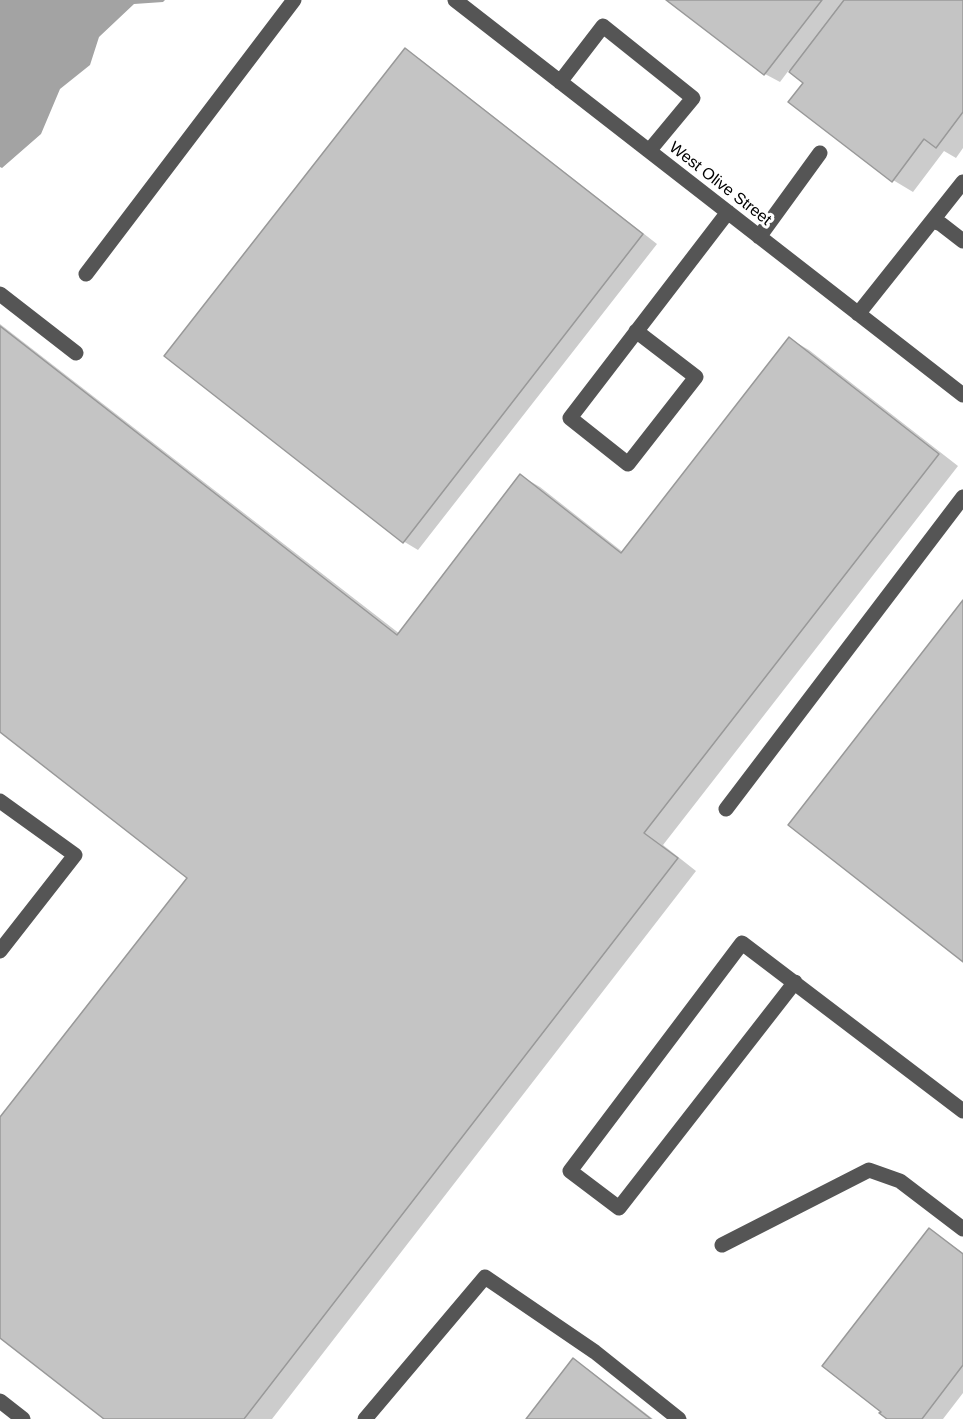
<!DOCTYPE html>
<html>
<head>
<meta charset="utf-8">
<style>
  body { margin:0 }
  canvas { display:block; background:#fff }
</style>
</head>
<body>
<canvas width="963" height="1419"></canvas>
<script>
const ctx = document.querySelector('canvas').getContext('2d');
ctx.lineJoin = 'round';
function fillPath(path, color) {
  ctx.fillStyle = color;
  ctx.fill(path, 'evenodd');
}
function strokePath(path, color, width, dash) {
  ctx.strokeStyle = color;
  ctx.lineWidth = width;
  ctx.lineCap = dash ? 'butt' : 'round';
  ctx.setLineDash(dash || []);
  ctx.stroke(path);
}
function drawText(font, color, halo, rows, align = 'center') {
  ctx.font = font + ' Helvetica,sans-serif';
  ctx.lineWidth = 6;
  ctx.setLineDash([]);
  ctx.textBaseline = 'middle';
  ctx.strokeStyle = halo;
  ctx.fillStyle = color;
  for (const [text, x, y, turn = 0] of rows) {
    ctx.save();
    ctx.translate(x, y);
    ctx.rotate((+turn || 0) * Math.PI / 180);
    ctx.textAlign = isNaN(turn) ? turn : align;
    if (halo) ctx.strokeText(text, 0, 0);
    ctx.fillText(text, 0, 0);
    ctx.restore();
  }
}
const water = new Path2D(`
  M0,0H165L163,2L134,4L99,37L90,65L60,89L41,134L2,168L0,167Z`);
const shadow = new Path2D(`
  M669,0H963V148L956,158L944,151L913,192L893,180L805,83L789,70L780,82L765,74Z
  M405,50L420,59L657,244L418,550L403,541Z
  M0,324L400,634L521,476L540,487L624,553L790,339L809,350L958,466L663,845L696,871L272,1419H106L0,1336V1119L189,878L0,730Z
  M930,1230L963,1253V1393L943,1419H890Z
  M573,1360L588,1369L653,1419H528Z`);
const building = new Path2D(`
  M666,0H822L764,75Z
  M844,0H963V112L936,148L924,139L892,182L788,102L803,83L789,72Z
  M405,48L643,234L403,543L164,356Z
  M0,326L397,635L520,474L621,553L789,337L939,454L644,833L678,858L244,1419H104L0,1338V1117L187,878L0,732Z
  M963,600V962L788,825Z
  M929,1228L963,1254V1365L922,1419H887L879,1413L881,1412L822,1366Z
  M573,1358L651,1419H526Z`);
const minor = new Path2D(`
  M455,0L963,395
  M560,82L603,26L693,98L649,151
  M932,221L963,182
  M759,237L820,153
  M86,274L294,0
  M0,294L76,353
  M858,314L932,221L941,224L963,241
  M636,331L696,377L628,464L570,418L728,212
  M0,801L75,855L0,951
  M726,809L963,497
  M795,982L619,1208L570,1171L742,943L963,1111
  M722,1245L869,1170L900,1181L963,1229
  M0,1401L23,1419
  M365,1419L485,1277L595,1352L679,1419`);
const streetNames = [
  ["West Olive Street",720,184,38]
];
fillPath(water, '#a3a3a3');
fillPath(shadow, '#0003');
fillPath(building, '#c4c4c4');
strokePath(building, '#999', 1.5);
strokePath(minor, '#555', 15);
drawText('16px', '#000', '#fff', streetNames);
</script>
</body>
</html>
